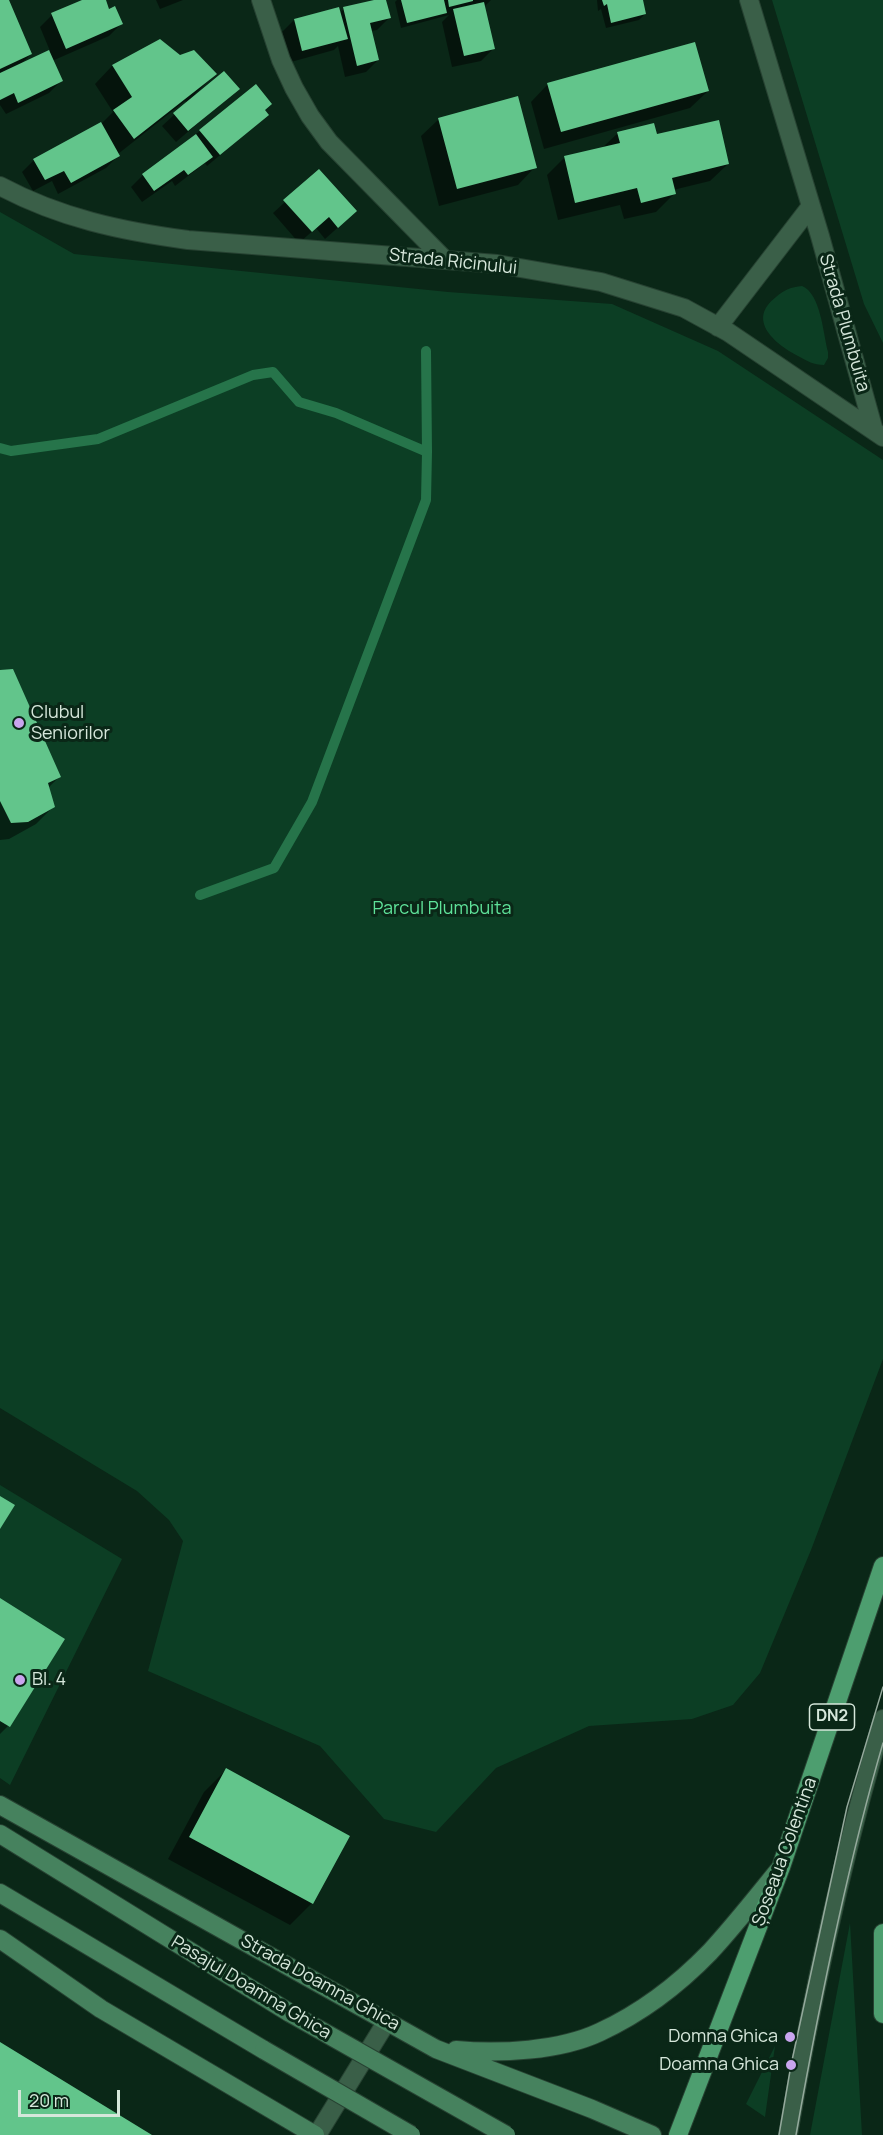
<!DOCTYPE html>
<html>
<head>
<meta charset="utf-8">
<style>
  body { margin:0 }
  #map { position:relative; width:883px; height:2135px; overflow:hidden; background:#0a2717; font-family:Manrope,sans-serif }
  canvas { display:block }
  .scale { position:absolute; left:18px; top:2090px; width:102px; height:27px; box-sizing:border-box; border:3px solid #d6e7db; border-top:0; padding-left:8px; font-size:18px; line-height:21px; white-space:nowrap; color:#d6e7db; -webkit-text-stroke:4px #0a2717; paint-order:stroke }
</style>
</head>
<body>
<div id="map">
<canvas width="883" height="2135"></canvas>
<div class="scale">20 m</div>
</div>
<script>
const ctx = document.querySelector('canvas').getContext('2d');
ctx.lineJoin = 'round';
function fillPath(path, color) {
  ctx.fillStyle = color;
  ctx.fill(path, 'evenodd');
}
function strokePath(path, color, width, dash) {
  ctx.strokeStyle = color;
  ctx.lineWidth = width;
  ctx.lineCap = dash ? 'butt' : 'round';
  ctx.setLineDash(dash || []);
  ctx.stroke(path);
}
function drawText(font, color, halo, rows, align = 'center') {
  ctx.font = font + ' Manrope,sans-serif';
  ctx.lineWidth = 6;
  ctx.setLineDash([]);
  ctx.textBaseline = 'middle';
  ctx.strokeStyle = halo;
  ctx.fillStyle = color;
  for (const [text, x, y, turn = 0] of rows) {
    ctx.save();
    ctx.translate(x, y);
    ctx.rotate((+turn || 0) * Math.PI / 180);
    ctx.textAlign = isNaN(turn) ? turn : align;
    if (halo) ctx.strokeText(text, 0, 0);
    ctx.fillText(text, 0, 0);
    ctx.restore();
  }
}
const green = new Path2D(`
  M772,0H883V343L864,304Z
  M0,212L74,254L448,292L612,304L718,351L883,460V1359L811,1550L760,1673L733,1705L692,1719L589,1726L496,1768L436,1832L384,1819L320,1746L148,1671L183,1541L169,1520L137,1491L0,1408Z
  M802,286C821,294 823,333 828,352V358L824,365C814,365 807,361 798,356C775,344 746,320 776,297C784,290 791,287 802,286Z
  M0,1485L122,1559L10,1785L0,1778Z
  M850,1923L862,2135H810Z
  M775,2046L765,2117L746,2104Z`);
const shadow = new Path2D(`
  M3,0H7L31,54L20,65L50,51L40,27L52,15L86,0H104L108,11L121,24L109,36L52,61L61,81L49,93L6,114L0,105V1Z
  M156,0H183L160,9Z
  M380,0H385L389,18L377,30L371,31L378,60L366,72L345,77L338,46L334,50L291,62L282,32L294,20L339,13L344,9Z
  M397,0H491L484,7L493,49L481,61L452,67L442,22L449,15L401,28L395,2Z
  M597,0H641L645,14L639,20L606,28L601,9L598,11Z
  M159,41L179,57L215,74L195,94L197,95L238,89L176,142L162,126L187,103L185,101L118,154V156L106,168L58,194L52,181L33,191L22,172L34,160L102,123L113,112L95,84L112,66Z
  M548,84L708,91L690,108L544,149L531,102Z
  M263,110L267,115L255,126L207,166L205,163L175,186L172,181L142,202L131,187L143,175L200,131Z
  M439,119L535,167L518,185L439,206L421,136Z
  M618,133L656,136L728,164L710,181L673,190L674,194L656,212L624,219L620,205L558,220L547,175L565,157L602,148Z
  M319,171L343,223L325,239L316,228L299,243L273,213Z
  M0,671L59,777L48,788L54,806L36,824L9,839L0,840Z
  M0,1600L8,1726L0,1734Z
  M226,1770L348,1836L312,1903L290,1925L168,1859L204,1792Z`);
const stream = new Path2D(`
  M426,351L427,452
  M0,448L11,451L98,439L253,375L273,372L299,402L336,413L427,452L426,500L312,802L274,868L200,895`);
const building = new Path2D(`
  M0,0H9L32,54L0,69Z
  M82,0H106L109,9L115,6L123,24L66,49L51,13Z
  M374,0H386L391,18L370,23L379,60L357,66L343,7Z
  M401,0H444L447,13L407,23Z
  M448,0H473V1L449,7Z
  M602,0H643L646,14L611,23L607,4L604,6Z
  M484,2L495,49L464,56L453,9Z
  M339,7L348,39L302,51L294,19Z
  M160,39L180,55L194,50L217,74L134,139L113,110L132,97L112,65Z
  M695,42L709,91L561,132L547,83Z
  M49,50L63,81L18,103L14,93L0,100V73Z
  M224,71L240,89L188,131L173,113Z
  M256,84L272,104L265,110L269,115L220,155L199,130Z
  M518,96L537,168L457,189L438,118Z
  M719,120L729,164L672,178L676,194L641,203L637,188L575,203L564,156L620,143L617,132L654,123L657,134Z
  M101,122L120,156L71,183L64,171L45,180L33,159Z
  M196,134L213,157L188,175L184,170L154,191L142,174Z
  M319,169L357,211L338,228L329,217L312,232L283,200Z
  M13,669L61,777L48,783L55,807L28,822L11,823L0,801V670Z
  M0,1496L15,1505L0,1529Z
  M0,1598L65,1639L10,1727L0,1721Z
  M226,1768L350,1836L313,1904L189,1837Z
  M0,2042L152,2135H0Z`);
const lane = new Path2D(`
  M317,2135L387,2021
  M788,2135C812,1995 843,1856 883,1719`);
const street = new Path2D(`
  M261,0L281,60L294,88L310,116L329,142L445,260
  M749,0L820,236L874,431
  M0,186C60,218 121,231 188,240L497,264L601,282L684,308L728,332L883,437
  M718,327L811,206`);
const secondary = new Path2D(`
  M0,1805L436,2049L592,2109L652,2135
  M0,1834L290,2013
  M0,1893L264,2050
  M0,1939L101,2009L315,2135
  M456,2050C499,2054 560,2051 600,2032C641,2013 679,1984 710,1952C734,1926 756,1898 778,1871`);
const primary = new Path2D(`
  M883,1933V2014
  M678,2135L781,1867L883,1566`);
const tram = new Path2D(`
  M779,2135L791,2065L847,1807L883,1687
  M796,2135C819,2005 846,1870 883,1743`);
const secondaryBridge = new Path2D(`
  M290,2013L506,2135
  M264,2050L411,2135`);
const markers = [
  [19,723,6,"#c9a5ee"],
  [20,1680,6,"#c9a5ee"],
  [790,2037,6,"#c9a5ee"],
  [791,2065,6,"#c9a5ee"]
];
const shields = [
  [832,1717,45]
];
const shieldNames = [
  ["DN2",832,1717]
];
const streetNames = [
  ["Strada Ricinului",453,262,6],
  ["Strada Plumbuita",844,323,74],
  ["Șoseaua Colentina",785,1852,-70],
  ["Strada Doamna Ghica",320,1983,29],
  ["Pasajul Doamna Ghica",251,1988,31]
];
const poiNames = [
  ["Clubul",31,713],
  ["Seniorilor",31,734],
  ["Bl. 4",32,1680],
  ["Domna Ghica",778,2037,"right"],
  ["Doamna Ghica",779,2065,"right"]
];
const parkNames = [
  ["Parcul Plumbuita",442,909]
];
fillPath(green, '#0c3e24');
fillPath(shadow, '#0007');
strokePath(stream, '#26744a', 10);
fillPath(building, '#62c58b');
strokePath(lane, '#274232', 20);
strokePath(street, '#274232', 20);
strokePath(secondary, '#274232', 20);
strokePath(primary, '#274232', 20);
strokePath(lane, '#3a5f48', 18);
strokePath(street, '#3a5f48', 18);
strokePath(secondary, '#46825e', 18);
strokePath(primary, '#4d9e6f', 18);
strokePath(tram, '#94a99c', 1.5);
strokePath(secondaryBridge, '#274232', 20, []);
strokePath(secondaryBridge, '#46825e', 18);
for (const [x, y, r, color] of markers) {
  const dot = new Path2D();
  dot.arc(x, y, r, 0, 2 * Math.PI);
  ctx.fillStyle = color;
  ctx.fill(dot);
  strokePath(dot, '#0a2717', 2);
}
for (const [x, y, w] of shields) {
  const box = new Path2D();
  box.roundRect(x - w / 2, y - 13, w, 26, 4.5);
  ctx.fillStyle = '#0a2717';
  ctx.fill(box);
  strokePath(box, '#d6e7db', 1.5);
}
drawText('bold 16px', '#d6e7db', null, shieldNames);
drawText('18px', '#d6e7db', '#0a2717', streetNames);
drawText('18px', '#d6e7db', '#0a2717', poiNames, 'left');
drawText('18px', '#5ee299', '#0a2717', parkNames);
</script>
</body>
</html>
